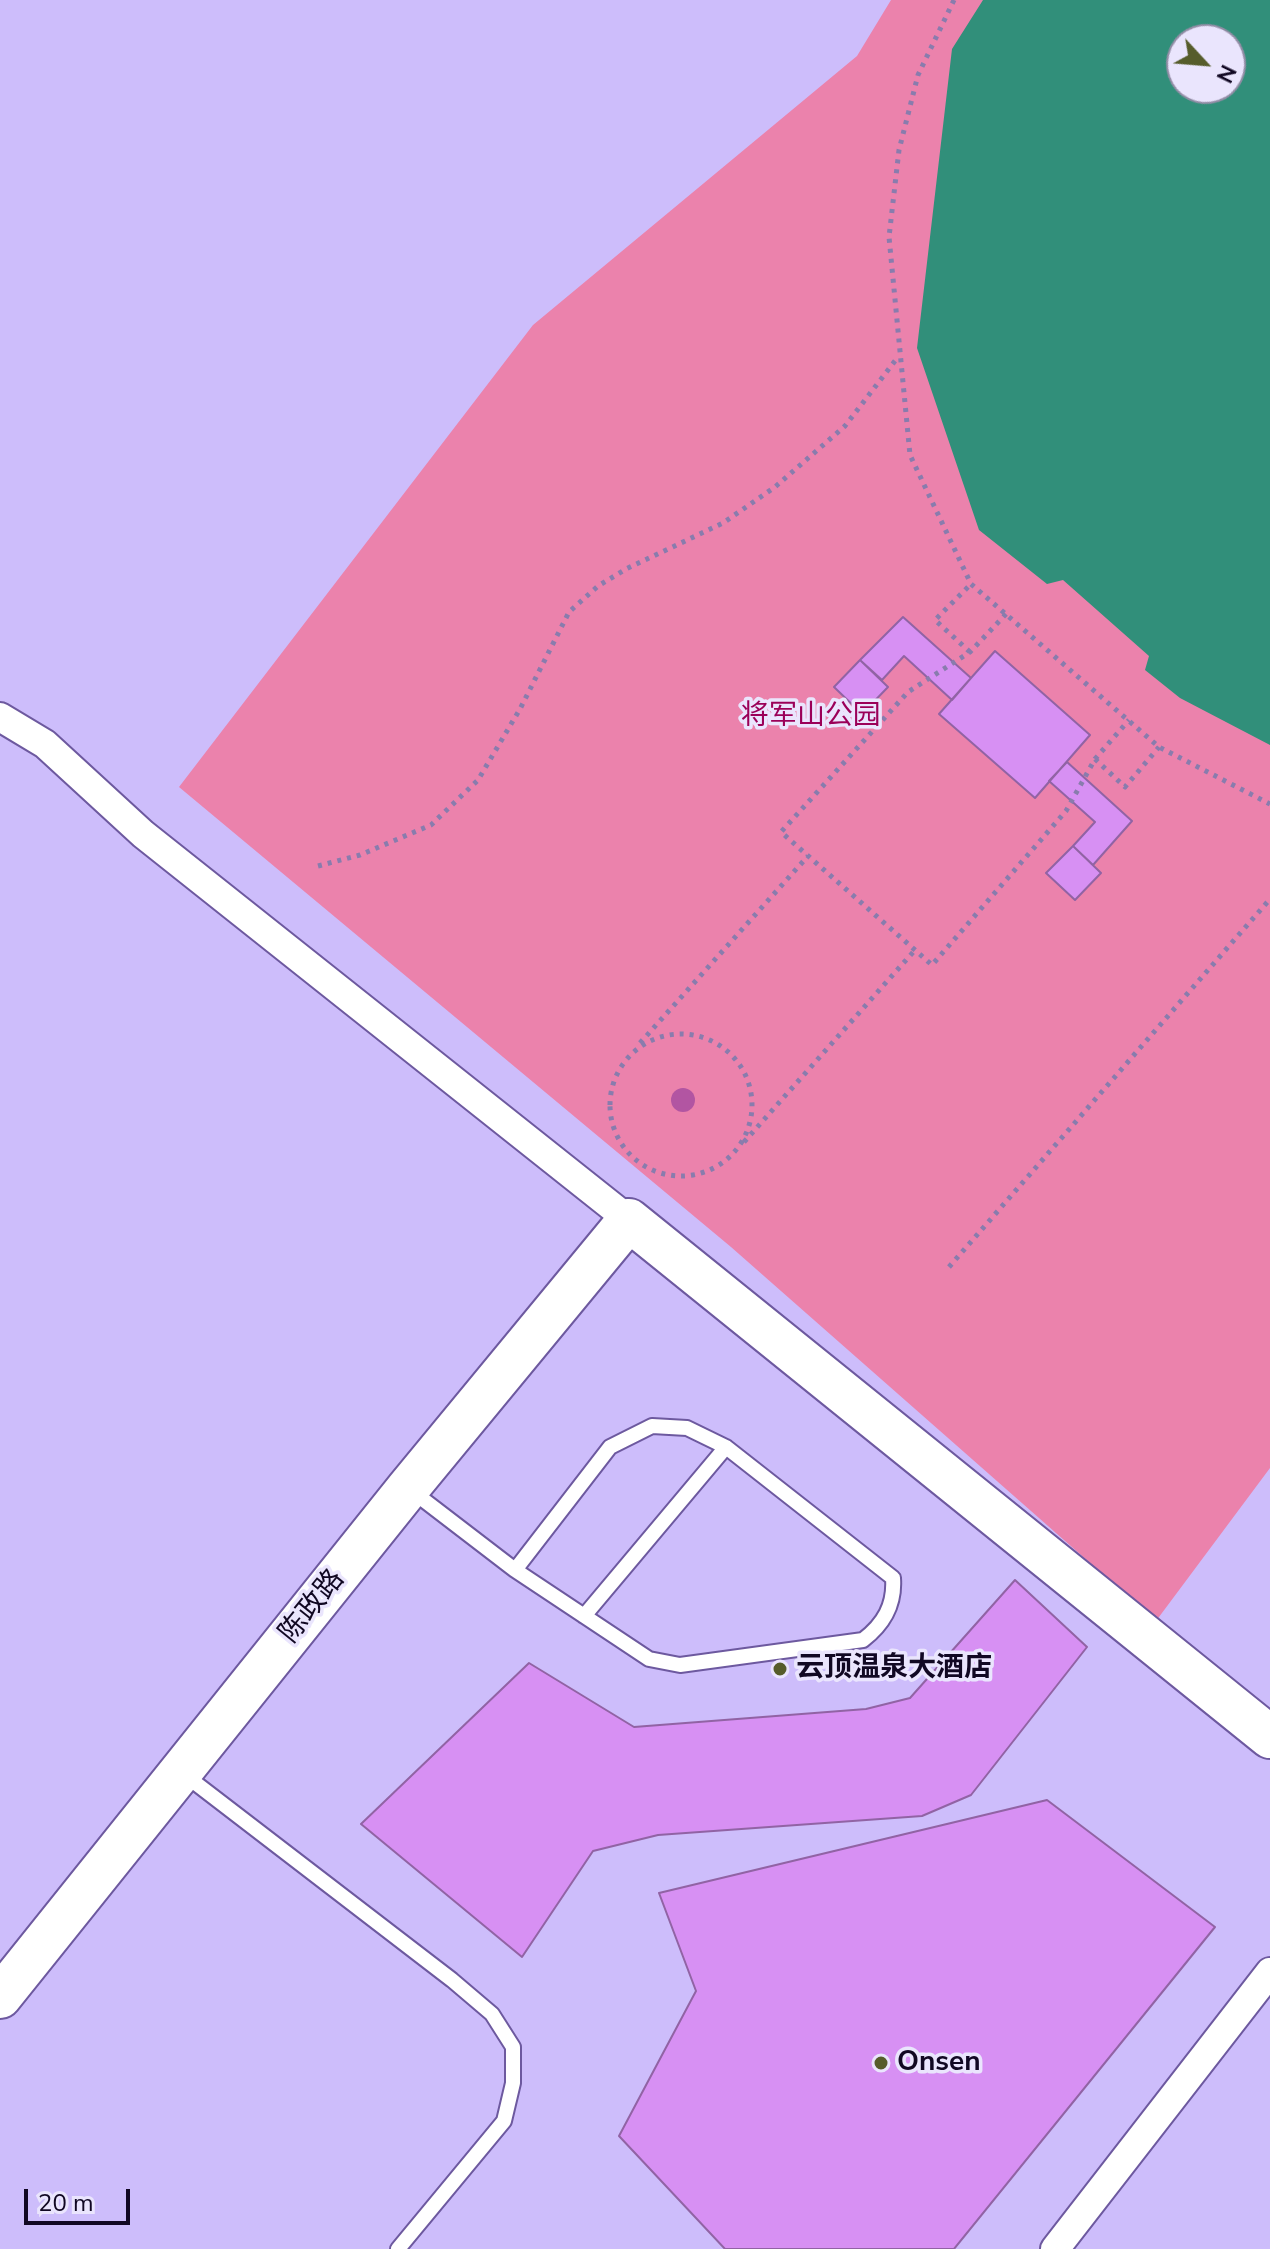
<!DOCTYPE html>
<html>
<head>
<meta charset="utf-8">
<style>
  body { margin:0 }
  #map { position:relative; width:1270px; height:2249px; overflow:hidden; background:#cdbdfb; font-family:"Nunito Sans",sans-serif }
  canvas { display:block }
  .north { position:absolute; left:1166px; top:24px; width:80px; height:80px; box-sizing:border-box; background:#eae5fd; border:2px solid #938da6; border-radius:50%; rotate:116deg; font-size:22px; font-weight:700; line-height:32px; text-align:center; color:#110823 }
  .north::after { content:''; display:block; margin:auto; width:28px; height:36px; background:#565c2b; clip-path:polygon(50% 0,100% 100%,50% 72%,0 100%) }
  .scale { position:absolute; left:24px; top:2189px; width:106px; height:36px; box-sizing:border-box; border:4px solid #110823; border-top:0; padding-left:10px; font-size:24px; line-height:28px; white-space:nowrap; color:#110823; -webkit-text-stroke:6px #eae5fd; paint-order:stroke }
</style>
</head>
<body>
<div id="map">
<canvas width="1270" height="2249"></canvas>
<div class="north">N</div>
<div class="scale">20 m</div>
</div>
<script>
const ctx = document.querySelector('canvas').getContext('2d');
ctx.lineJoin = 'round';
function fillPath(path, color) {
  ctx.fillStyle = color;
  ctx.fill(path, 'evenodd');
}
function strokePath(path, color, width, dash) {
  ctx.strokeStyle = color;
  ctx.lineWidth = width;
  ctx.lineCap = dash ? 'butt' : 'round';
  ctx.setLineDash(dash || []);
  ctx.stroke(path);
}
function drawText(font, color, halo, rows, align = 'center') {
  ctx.font = font + ' "Nunito Sans","Noto Sans SC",sans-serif';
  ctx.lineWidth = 7;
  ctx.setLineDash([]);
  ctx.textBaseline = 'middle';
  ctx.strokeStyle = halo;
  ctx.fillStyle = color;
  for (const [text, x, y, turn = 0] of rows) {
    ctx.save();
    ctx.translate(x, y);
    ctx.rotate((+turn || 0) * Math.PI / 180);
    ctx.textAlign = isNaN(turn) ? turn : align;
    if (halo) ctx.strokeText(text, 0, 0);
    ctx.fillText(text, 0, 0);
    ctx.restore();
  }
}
const green = new Path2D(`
  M891,0H1270V1468L1156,1621L731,1247L179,787L533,325L857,56ZM1182,40H1230V88H1182Z`);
const water = new Path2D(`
  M983,0H1270V745L1180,698L1145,670L1149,656L1063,580L1047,584L979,530L917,348L952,49ZM1182,40H1230V88H1182Z`);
const building = new Path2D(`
  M903,617L971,678L952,700L904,656L882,680L860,660Z
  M995,651L1090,735L1035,798L939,714Z
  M860,660L888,687L862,714L834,687Z
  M1067,762L1132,821L1093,865L1073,846L1095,822L1049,781Z
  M1073,846L1101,873L1075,900L1046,873Z
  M1015,1580L1087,1647L971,1795L922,1816L658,1835L593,1851L522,1957L361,1824L529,1663L634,1727L866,1709L910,1698Z
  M1047,1800L1215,1927L954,2249H725L619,2136L696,1991L659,1893Z`);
const path = new Path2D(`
  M954,0L918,75L899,150L889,237L910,455L971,584L1159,747L1270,804
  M1006,614L970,652L908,692L781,832L932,965L1066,811L1095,759L1129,720
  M970,652L935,620L971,584
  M1095,759L1125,787L1159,747
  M318,866L360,855L431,825L478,780L520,709L569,612L598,586L626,569L723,523L775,487L845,426L898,357
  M610 1105a71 71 0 1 1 142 0a71 71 0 1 1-142 0Z
  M640,1043L808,856
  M744,1142L915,950
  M949,1267L1270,899`);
const lane = new Path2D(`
  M652,1426L687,1428L726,1447L893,1578C895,1605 884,1624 863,1640L680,1665L649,1659L515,1570L610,1447Z
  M412,1491L515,1570
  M584,1616L726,1447
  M185,1775L452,1980L492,2014L513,2047V2083L504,2121L398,2249`);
const street = new Path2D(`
  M0,717L45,744L143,834L629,1220
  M1055,2249L1270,1972`);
const secondary = new Path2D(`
  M0,1997L408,1488L629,1220L1270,1737`);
const trees = [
  [683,1100]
];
const markers = [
  [780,1669,8,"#565c2b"],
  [881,2063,8,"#565c2b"]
];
const parkNames = [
  ["将军山公园",811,717]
];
const streetNames = [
  ["陈政路",313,1607,-51]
];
const poiNames = [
  ["云顶温泉大酒店",796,1669],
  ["Onsen",897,2063]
];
fillPath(green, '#eb82ac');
fillPath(water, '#318f7a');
fillPath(building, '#d790f3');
strokePath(building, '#9163a4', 2);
strokePath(lane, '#6d599f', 18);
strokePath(street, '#6d599f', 32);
strokePath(secondary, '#6d599f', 46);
strokePath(path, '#897cad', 5, [4, 6]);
strokePath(lane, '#fff', 14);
strokePath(street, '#fff', 28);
strokePath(secondary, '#fff', 42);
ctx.fillStyle = '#b255a2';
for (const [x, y] of trees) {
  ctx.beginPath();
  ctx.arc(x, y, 12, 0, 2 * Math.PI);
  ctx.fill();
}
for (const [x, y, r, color] of markers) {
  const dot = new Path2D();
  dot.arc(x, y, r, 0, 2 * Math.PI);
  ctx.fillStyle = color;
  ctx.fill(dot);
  strokePath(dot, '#eae5fd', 3);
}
drawText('28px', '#9b0059', '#eae5fd', parkNames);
drawText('28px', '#110823', '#eae5fd', streetNames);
drawText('bold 28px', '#110823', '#eae5fd', poiNames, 'left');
</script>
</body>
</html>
